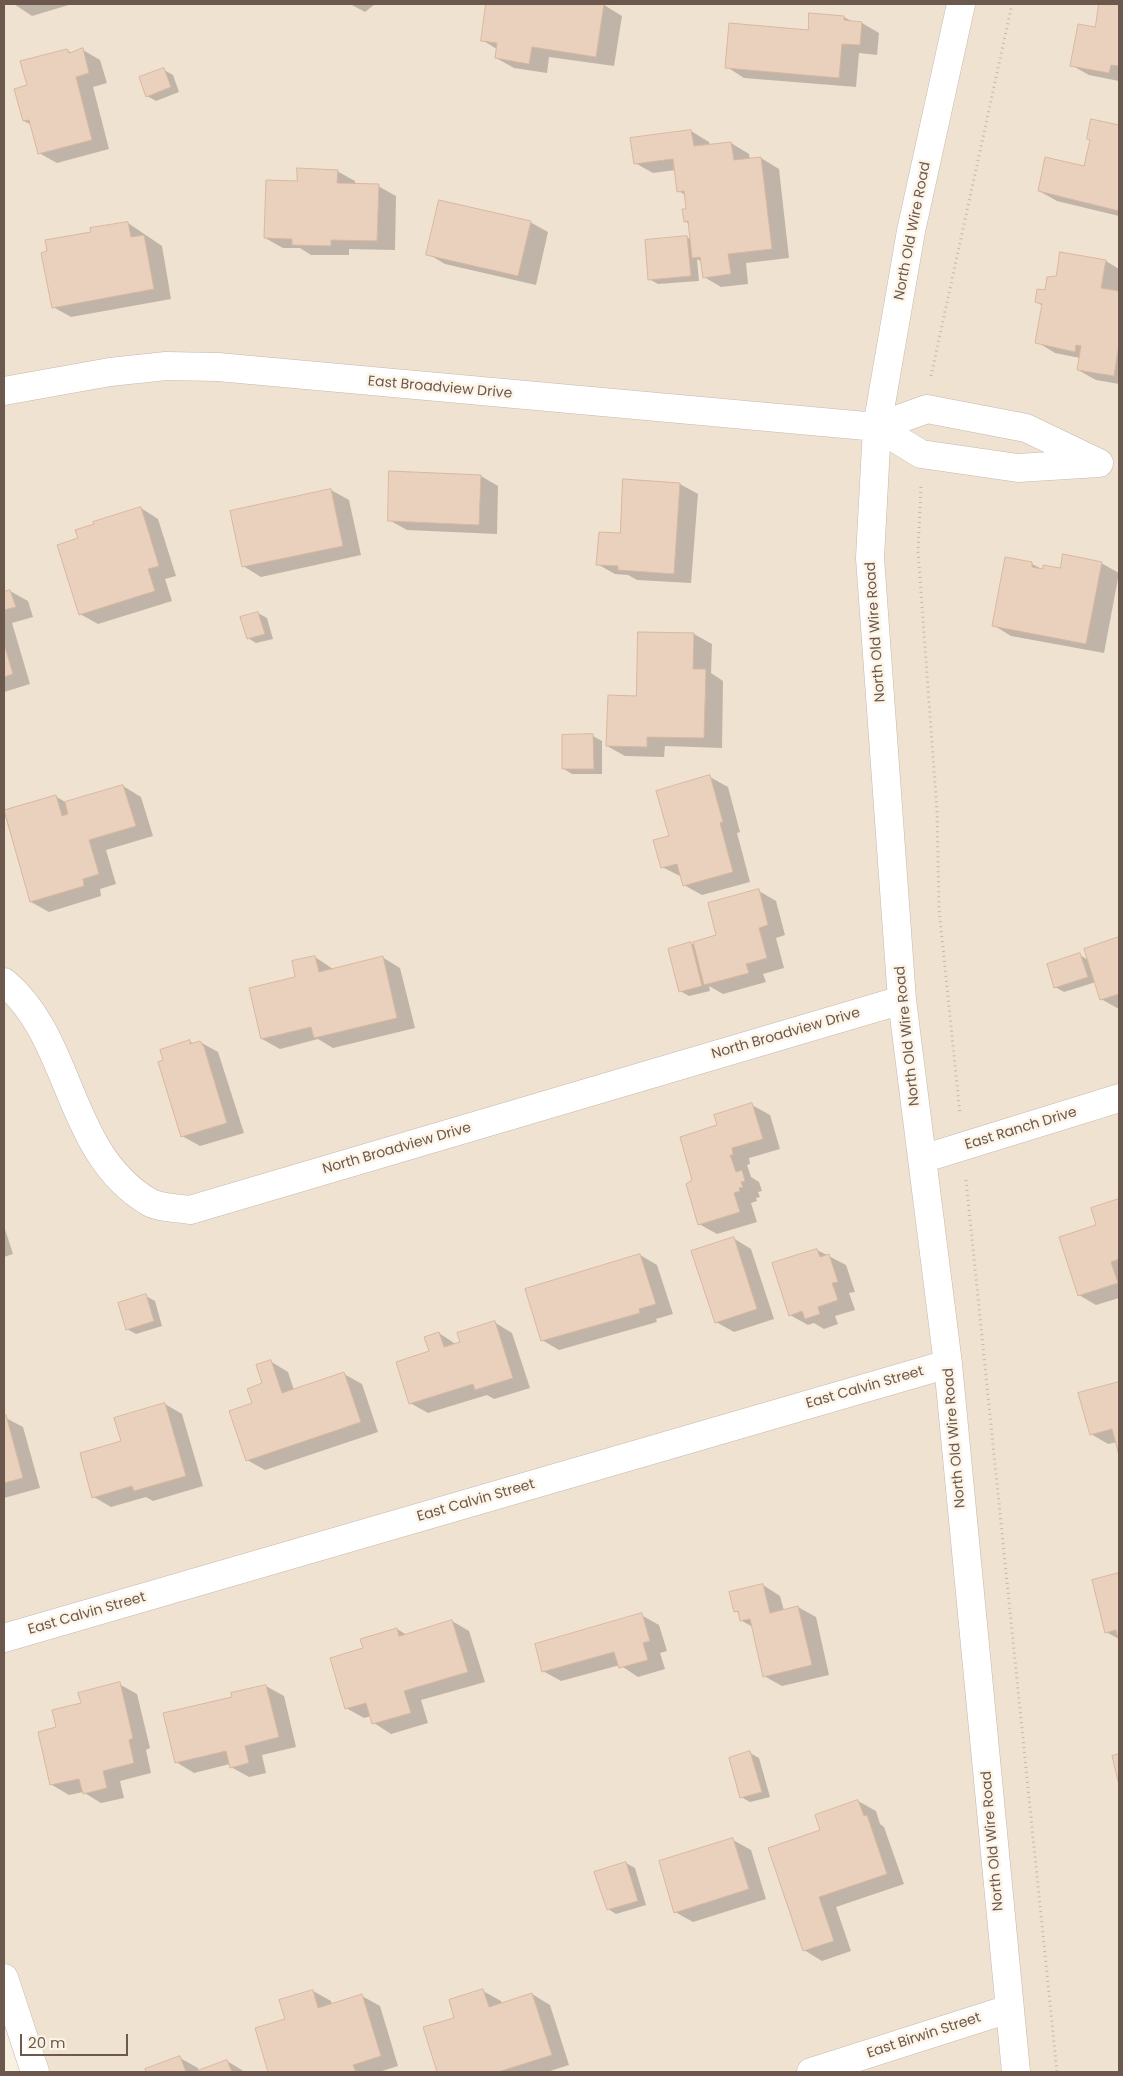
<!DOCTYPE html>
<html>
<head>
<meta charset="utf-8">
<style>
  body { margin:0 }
  #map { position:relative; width:1123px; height:2076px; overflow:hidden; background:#f8f0e1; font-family:Poppins,sans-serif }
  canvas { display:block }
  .frame { position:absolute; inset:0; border:5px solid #6c584c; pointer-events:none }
  .scale { position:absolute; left:20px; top:2034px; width:108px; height:22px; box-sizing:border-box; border:2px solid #6c584c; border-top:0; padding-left:6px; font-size:15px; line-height:18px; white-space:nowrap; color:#6c584c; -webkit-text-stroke:4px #fcf4e7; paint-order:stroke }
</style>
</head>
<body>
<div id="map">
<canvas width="1123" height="2076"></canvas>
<div class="frame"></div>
<div class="scale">20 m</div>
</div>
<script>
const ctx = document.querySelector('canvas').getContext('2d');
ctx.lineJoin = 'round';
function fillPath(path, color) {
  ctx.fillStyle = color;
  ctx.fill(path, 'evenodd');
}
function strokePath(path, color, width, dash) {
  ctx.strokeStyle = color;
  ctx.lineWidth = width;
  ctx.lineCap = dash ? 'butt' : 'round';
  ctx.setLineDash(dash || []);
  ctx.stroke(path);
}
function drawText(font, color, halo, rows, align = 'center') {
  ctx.font = font + ' Poppins,sans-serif';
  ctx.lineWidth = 5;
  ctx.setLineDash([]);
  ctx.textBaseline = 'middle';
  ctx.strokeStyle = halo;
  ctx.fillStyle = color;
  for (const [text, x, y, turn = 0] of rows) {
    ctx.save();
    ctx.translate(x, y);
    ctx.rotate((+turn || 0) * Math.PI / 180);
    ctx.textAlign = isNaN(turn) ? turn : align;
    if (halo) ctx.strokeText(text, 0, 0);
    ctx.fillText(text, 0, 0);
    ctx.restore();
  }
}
const residential = new Path2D(`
  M4,4H1119V2072H35L4,1978Z`);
const shadow = new Path2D(`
  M14,4H72L32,16Z
  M350,4H375L365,12Z
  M488,4L604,5L622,16L614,66L549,57L547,73L514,68L496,58L497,49L482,40Z
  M1100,4H1119V81L1089,75L1071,65L1096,29Z
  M844,17L853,22L862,23L879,33L877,55L859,53L856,87L744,78L727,67Z
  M67,50L72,53L83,50L100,60L107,83L93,87L109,149L57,163L39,153L32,125L24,121L28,86Z
  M164,70L173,75L179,92L156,101L147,96Z
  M1092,120L1119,127V216L1057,201L1039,191L1085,168L1091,140Z
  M691,131L709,142L710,146L731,143L749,154L750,160L761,158L779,169L789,258L746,263L748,284L721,287L704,277L702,262L697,259L699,281L658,284L649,279L687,237L691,240L689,224L685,221L687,210L685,195L679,191L676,170L653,173L635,163Z
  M337,171L355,181V185L378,186L396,196L395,250L349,249V255H311L300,248H283L265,238L298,182Z
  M530,222L548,232L536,285L445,264L428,254Z
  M128,223L162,246L171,299L71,317L53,307Z
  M1106,261L1119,269V384L1096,380L1078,370L1080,358L1055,353L1037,342L1043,306L1036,302L1046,292Z
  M481,476L498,486L497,534L407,530L389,520Z
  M680,484L698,494L691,583L637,580L628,575L615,574L597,564L621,534Z
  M331,490L349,500L361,555L261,577L243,566Z
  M141,508L158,519L176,576L165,579L172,601L98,624L80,614V539Z
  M1101,563L1119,573L1104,653L1011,636L993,625L1032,564L1044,570H1061Z
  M10,591L28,601L33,617L12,623L30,684L4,692V593Z
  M258,613L267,618L273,639L256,643L248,638Z
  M694,634L712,644L711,673L723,681L722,748L665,746L664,757L625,756L607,746L637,697Z
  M593,736L602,741V774H572L564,769Z
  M710,777L728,787L740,832L737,833L750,882L702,895L684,885L682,877L662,867L670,837Z
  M123,786L141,797L153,836L106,850L116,884L100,889L101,896L49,912L31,902L4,812L55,796L67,803Z
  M759,891L776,901L785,935L776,938L784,968L763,974L766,982L723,994L709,986L710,991L689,996L680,991L691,943L695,946L718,936Z
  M1119,938V1009L1101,999L1096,982L1064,992L1055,987L1080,955L1088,960L1085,949Z
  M315,957L333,969L382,957L400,968L415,1028L333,1048L318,1039L280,1049L262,1039L297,978Z
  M189,1041L194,1044L200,1042L218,1052L244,1133L200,1146L182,1136L165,1061Z
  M752,1105L770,1115L780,1149L749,1158L750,1164L747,1165L751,1177L759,1182L762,1191L758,1192L760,1197L756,1198L757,1201L751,1203L757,1222L717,1234L699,1224L694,1181L719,1126Z
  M1119,1200V1298L1096,1305L1079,1295L1098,1226L1092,1209Z
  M4,1226L13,1254L4,1257Z
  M733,1238L751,1249L774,1319L734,1332L716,1322Z
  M817,1250L846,1265L855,1292L849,1293L855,1310L835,1316L838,1324L824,1329L814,1323L808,1325L790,1315Z
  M640,1255L657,1265L673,1314L656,1319L657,1322L559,1350L542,1340Z
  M146,1296L155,1301L162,1326L136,1334L127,1329Z
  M494,1322L512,1333L530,1388L494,1399L487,1395L428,1413L410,1403L439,1333L457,1345Z
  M270,1361L288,1372L294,1390L344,1374L362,1384L378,1432L265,1470L247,1460L253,1404L264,1384Z
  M1119,1383V1450L1117,1442L1108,1444L1091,1434L1080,1394Z
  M165,1404L182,1414L203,1486L153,1501L146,1497L111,1507L94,1497L122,1442Z
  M4,1417L23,1427L40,1488L4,1498Z
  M1119,1574V1639L1106,1632L1093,1581Z
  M763,1585L780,1596L784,1611L798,1607L816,1617L829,1675L782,1686L764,1676L753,1627L742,1621L740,1614L735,1611Z
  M641,1615L659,1625L667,1651L660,1653L665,1669L638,1677L620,1665L561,1681L543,1671Z
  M452,1621L469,1631L485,1682L421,1700L428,1723L391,1734L374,1723L371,1716L364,1718L346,1708L397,1629L407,1635Z
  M119,1684L137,1694L150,1748L146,1750L151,1773L120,1781L124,1798L101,1803L83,1792L69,1795L52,1785L58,1728L82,1704Z
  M266,1686L284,1696L296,1747L262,1755L266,1773L249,1777L231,1767L230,1764L194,1773L176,1762L233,1698L232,1694Z
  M750,1753L759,1758L770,1797L750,1802L741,1797Z
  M858,1801L876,1811L880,1824L884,1827L904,1884L836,1907L851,1951L822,1961L804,1950L822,1831Z
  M733,1840L751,1850L766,1899L693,1922L675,1912Z
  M626,1863L635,1868L646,1905L616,1914L608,1909Z
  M313,1991L331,2001L332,2005L362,1996L380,2006L398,2066L379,2072H269L256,2029L286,2020Z
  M483,1991L501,2001L502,2004L532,1994L550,2005L569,2065L547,2072H438L425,2028L456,2019Z
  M180,2058L198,2068L199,2072L227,2061L245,2072H148L147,2070Z`);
const building = new Path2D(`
  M486,4H604L596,57L532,47L529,64L495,58L497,43L481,41Z
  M1099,4H1119V66L1111,65L1109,73L1070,66L1078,24L1095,27Z
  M809,13L844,16V20L862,22L860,45L842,44L839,78L725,68L729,23L808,30Z
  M83,48L89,73L76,77L92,140L38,154L29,120L23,121L14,89L27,85L20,61L67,49L69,53Z
  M164,68L171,87L146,97L139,77Z
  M1091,119L1119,125V211L1038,191L1045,157L1084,166L1090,140L1087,139Z
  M691,130L694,146L731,142L734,160L761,157L772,249L728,254L731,274L703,278L700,257L692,258L688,221L684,222L682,209H686L684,191L677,192L673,159L634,164L630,138Z
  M297,168L338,170L337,183L379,184L377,241L331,240V246L292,245V239L264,238L266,180L297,181Z
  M439,200L531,221L518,276L426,255Z
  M128,222L131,237L144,235L154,289L52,308L41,253L47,251L45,240L91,232L90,228Z
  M687,236L691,276L648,280L645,240Z
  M1060,252L1106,260L1101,288L1119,291V344L1114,376L1077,370L1081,346L1076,345L1075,352L1035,343L1042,304L1035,302L1037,289L1045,290L1047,277L1056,276Z
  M389,471L481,475L479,525L388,521Z
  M623,479L680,483L674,574L618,570V566L596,565L599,532L620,533Z
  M331,489L343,546L242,567L230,511Z
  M141,507L159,566L148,569L155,591L79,615L57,545L78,538L75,530L94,524L93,522Z
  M1063,554L1102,562L1086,644L992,626L1005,557L1032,562V567L1043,569V565L1060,568Z
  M10,590L16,607L4,610V592Z
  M258,612L265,634L247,639L240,617Z
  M638,632L694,633L693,669H706L704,738L647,737V747L606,746L608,695L636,696Z
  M4,644L13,674L4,677Z
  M593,734L594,769H562V735Z
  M710,775L723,822L720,823L733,872L683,886L677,864L661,868L653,840L669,836L656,791Z
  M123,785L136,826L89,840L99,874L83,879L84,886L30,902L4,810L56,795L62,816L68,814L65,802Z
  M759,889L768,925L759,928L767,958L746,964L749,973L704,985L693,942L716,935L708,903Z
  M1119,937V994L1100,1000L1084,949Z
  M691,942L702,986L679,992L668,949Z
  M1080,953L1088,977L1054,988L1047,964Z
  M315,956L319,972L383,956L397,1018L314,1038L311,1027L261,1039L249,988L295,977L292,961Z
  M190,1040V1044L200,1041L204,1047L227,1123L181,1137L158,1062L163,1060L160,1050Z
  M752,1103L763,1139L732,1148L733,1155H730L736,1172L742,1170L745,1181L741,1182L743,1187L739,1188L740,1191L734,1193L740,1212L698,1225L686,1184L692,1180L680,1137L717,1125L714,1115Z
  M1119,1199V1259L1111,1262L1118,1283L1078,1296L1059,1237L1096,1225L1091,1208Z
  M734,1237L757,1309L715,1323L691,1251Z
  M817,1249L820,1257L829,1254L838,1282L832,1283L838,1300L818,1307L820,1314L805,1319L802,1311L789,1316L772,1263Z
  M640,1254L656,1304L639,1309L640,1313L541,1341L525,1289Z
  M146,1294L154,1321L126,1330L118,1303Z
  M495,1321L513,1378L475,1390L473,1384L409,1404L396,1362L429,1351L424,1337L439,1332L444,1347L460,1342L457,1333Z
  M271,1360L282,1393L344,1372L361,1422L246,1461L229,1411L252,1403L247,1389L262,1383L256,1365Z
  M1119,1382V1455L1112,1429L1090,1435L1078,1393Z
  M165,1403L186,1476L134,1491L132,1486L92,1498L80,1453L121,1441L114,1418Z
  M6,1415L23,1478L4,1483V1416Z
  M1119,1573V1642L1116,1630L1105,1633L1092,1580Z
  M763,1584L770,1613L798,1606L812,1665L763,1677L750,1619L740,1621L738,1611L734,1612L729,1592Z
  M642,1613L650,1641L643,1643L648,1660L619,1668L614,1652L542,1672L535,1644Z
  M452,1620L468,1672L404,1691L411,1713L372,1724L366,1703L345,1709L330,1658L363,1648L360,1639L397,1628L399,1636Z
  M120,1682L133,1738L129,1740L134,1763L103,1771L107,1788L83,1794L79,1779L50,1785L38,1732L56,1727L52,1710L81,1703L78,1693Z
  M266,1685L279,1737L245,1746L249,1763L230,1768L226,1751L175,1763L163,1713L232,1697L231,1693Z
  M750,1751L762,1792L740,1798L729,1758Z
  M1119,1754V1785L1112,1756Z
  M858,1800L864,1816L867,1815L887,1874L819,1897L834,1941L803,1951L768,1848L820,1830L815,1815Z
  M733,1838L749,1889L674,1913L659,1861Z
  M626,1862L638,1901L607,1910L594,1872Z
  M483,1989L489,2007L532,1993L552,2055L498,2072H437L423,2027L454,2018L449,2000Z
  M313,1990L318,2008L362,1994L381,2056L353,2065L356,2072H268L255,2028L285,2019L279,2000Z
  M180,2056L186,2072H146L145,2069Z
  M227,2060L232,2072H194Z`);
const path = new Path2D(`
  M931,376L1012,4
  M921,487L918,551L937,811L939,909L960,1114
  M966,1180L1057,2072`);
const minor = new Path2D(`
  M961,4L911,231L877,427L870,558L902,1000L948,1364L1016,2072
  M4,391L110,372L166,366L218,367L877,427L927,409L1026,428L1099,463L1018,468L921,454L877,427
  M4,982C73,1039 66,1153 149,1202C159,1208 178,1208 190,1210L902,1000
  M922,1159L1119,1098
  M4,1638L948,1364
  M4,1978L35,2072
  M811,2072L1009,2009`);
const streetNames = [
  ["North Old Wire Road",913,231,-79],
  ["East Broadview Drive",440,388,5],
  ["North Old Wire Road",876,632,-94],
  ["North Broadview Drive",786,1034,-16],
  ["North Old Wire Road",908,1036,-96],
  ["East Ranch Drive",1021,1129,-17],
  ["North Broadview Drive",397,1149,-16],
  ["East Calvin Street",865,1388,-16],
  ["North Old Wire Road",955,1438,-95],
  ["East Calvin Street",476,1501,-16],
  ["East Calvin Street",87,1614,-16],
  ["North Old Wire Road",993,1841,-95],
  ["East Birwin Street",924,2036,-18]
];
fillPath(residential, '#efe2d1');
fillPath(shadow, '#0003');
fillPath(building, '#ead1bd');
strokePath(building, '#dab89f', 1);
strokePath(minor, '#c7b8ab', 29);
strokePath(path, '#ceb4a1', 3, [1, 4]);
strokePath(minor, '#fff', 28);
drawText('14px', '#6c584c', '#fcf4e7', streetNames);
</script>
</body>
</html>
